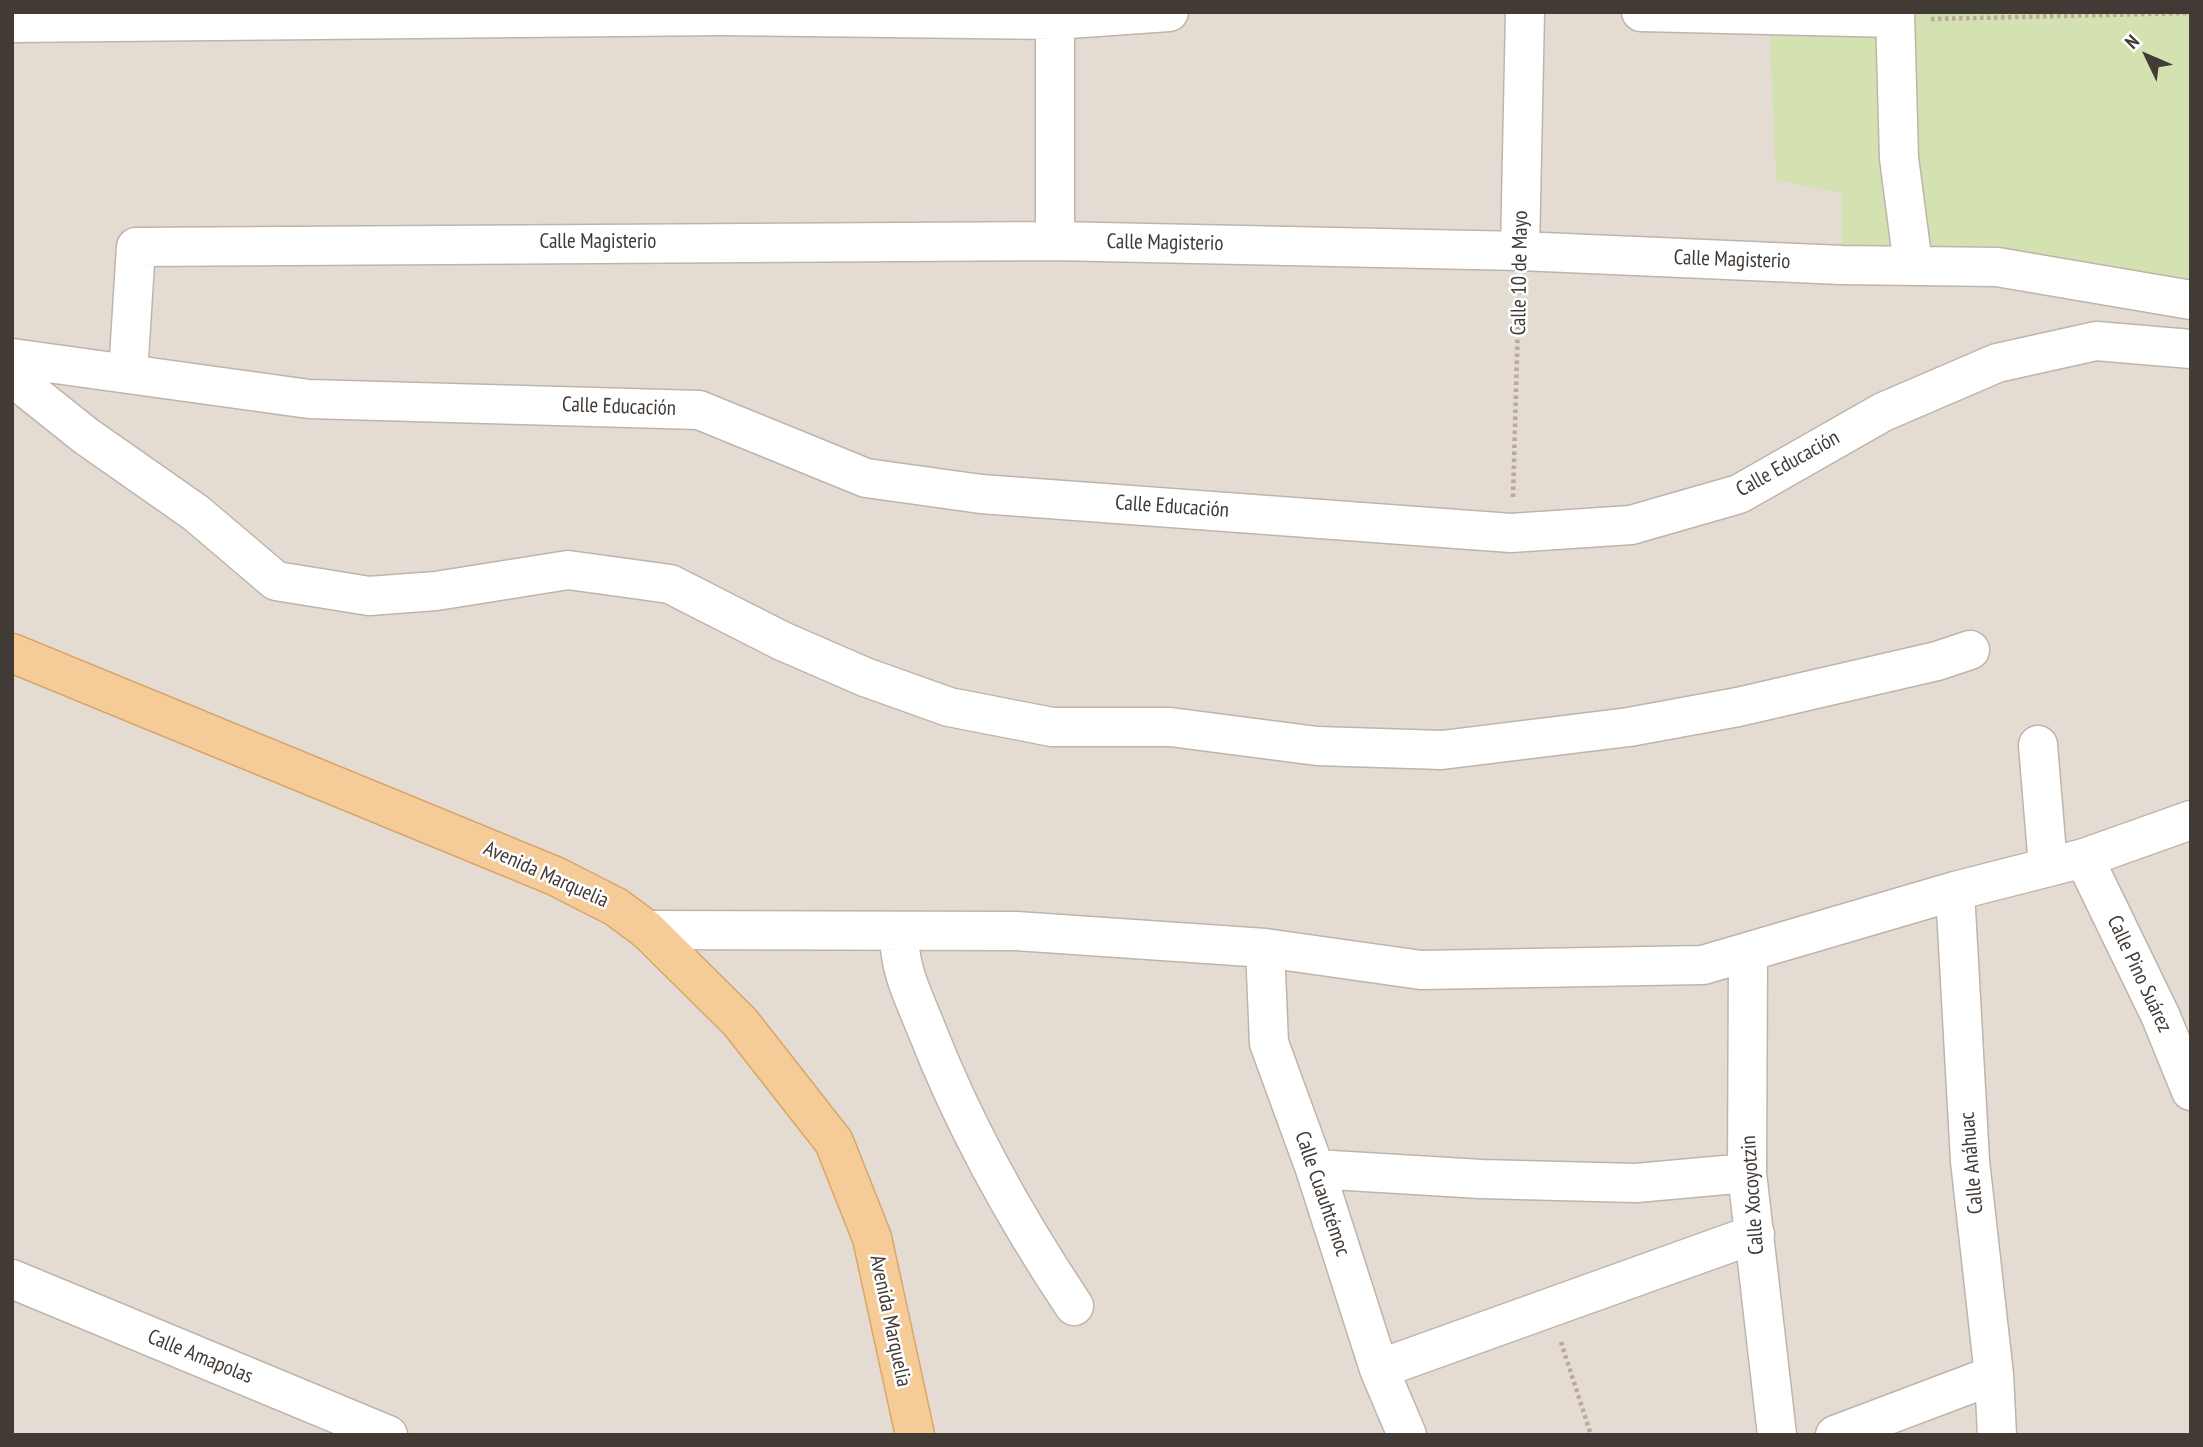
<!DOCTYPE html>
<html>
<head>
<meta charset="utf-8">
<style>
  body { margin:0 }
  #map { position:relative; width:2203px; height:1447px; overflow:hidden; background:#f0ebe4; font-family:"PT Sans Narrow",sans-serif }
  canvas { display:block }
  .frame { position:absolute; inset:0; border:14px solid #423a34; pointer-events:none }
  .north { position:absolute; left:2112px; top:21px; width:70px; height:70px; -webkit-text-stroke:5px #fff; paint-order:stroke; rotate:314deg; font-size:19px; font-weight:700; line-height:28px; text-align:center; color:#423a34 }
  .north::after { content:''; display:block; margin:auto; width:24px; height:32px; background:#423a34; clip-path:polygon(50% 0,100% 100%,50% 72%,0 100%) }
</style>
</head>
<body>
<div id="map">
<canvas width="2203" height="1447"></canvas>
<div class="frame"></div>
<div class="north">N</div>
</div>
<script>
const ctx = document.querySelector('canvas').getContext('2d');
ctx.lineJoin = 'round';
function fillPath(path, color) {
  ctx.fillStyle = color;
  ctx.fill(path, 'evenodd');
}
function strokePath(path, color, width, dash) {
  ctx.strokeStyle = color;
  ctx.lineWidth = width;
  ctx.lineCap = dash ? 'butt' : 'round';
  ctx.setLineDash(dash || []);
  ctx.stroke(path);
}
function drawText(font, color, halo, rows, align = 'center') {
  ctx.font = font + ' "PT Sans Narrow",sans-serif';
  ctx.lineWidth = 5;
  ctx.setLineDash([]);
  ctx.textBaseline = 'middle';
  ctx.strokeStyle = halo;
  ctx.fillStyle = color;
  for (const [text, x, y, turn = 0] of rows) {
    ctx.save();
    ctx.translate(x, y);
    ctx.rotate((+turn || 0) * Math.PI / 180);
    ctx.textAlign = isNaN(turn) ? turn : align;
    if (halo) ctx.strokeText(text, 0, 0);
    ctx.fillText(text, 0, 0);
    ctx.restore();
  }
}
const residential = new Path2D(`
  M12,12H2191V1435H12Z`);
const green = new Path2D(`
  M1641,12H2191V300L1842,265L1841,193L1776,180L1769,17Z`);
const path = new Path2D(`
  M1931,19L2191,13
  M1513,497L1519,286
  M1561,1342L1591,1435`);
const minor = new Path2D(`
  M1641,12L1895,18
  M1895,12L1899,158L1913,265
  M12,23L721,16L1055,20L1169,12
  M1055,241V20
  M1520,251L1525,12
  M12,358L309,399L699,410L866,478L981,494L1511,533L1631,525L1739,494L1883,412L1997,363L2096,341L2191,349
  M128,374L136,247L1055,241L1520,251L1842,265L1997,267L2191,300
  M12,377L86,436L196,513L276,581L369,596L436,591L568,570L670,584L782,641L865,677L949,707L1052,727H1170L1317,746L1442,750L1629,727L1738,707L1937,661L1970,650
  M2038,745L2048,866
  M2084,858L2161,1017L2191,1091
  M1955,891L1970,1161L1994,1375L1997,1435
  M647,930L1016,931L1265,948L1421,970L1703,965L1955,891L2084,858L2191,820
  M899,931C899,970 912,993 926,1028C964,1126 1016,1219 1074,1306
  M1265,948L1269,1043L1315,1169L1379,1369L1407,1435
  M1748,954L1747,1173L1777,1435
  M1315,1169L1481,1179L1636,1183L1747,1173
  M12,1279L388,1435
  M1379,1369L1755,1234
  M1835,1435L1994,1375`);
const major = new Path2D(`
  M12,653L555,876L616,907L647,930L740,1022L834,1142L872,1238L915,1435`);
const streetNames = [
  ["Calle Magisterio",598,242],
  ["Calle Magisterio",1165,243,1],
  ["Calle Magisterio",1732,260,2],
  ["Calle 10 de Mayo",1520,273,-89],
  ["Calle Educación",619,407,2],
  ["Calle Educación",1788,464,-29],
  ["Calle Educación",1172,507,4],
  ["Avenida Marquelia",546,875,24],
  ["Calle Pino Suárez",2139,974,65],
  ["Calle Anáhuac",1972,1163,-95],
  ["Calle Cuauhtémoc",1322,1194,71],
  ["Calle Xocoyotzin",1753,1195,-94],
  ["Avenida Marquelia",890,1321,78],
  ["Calle Amapolas",200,1357,22]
];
fillPath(residential, '#e4dcd2');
fillPath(green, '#d3e2b0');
strokePath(minor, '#beb4ab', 41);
strokePath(major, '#d8a66a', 41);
strokePath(path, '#bbaa9a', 4.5, [3.5, 3.5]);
strokePath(minor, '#fff', 38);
strokePath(major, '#f5cc98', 38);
drawText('21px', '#423a34', '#fff', streetNames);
</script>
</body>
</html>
